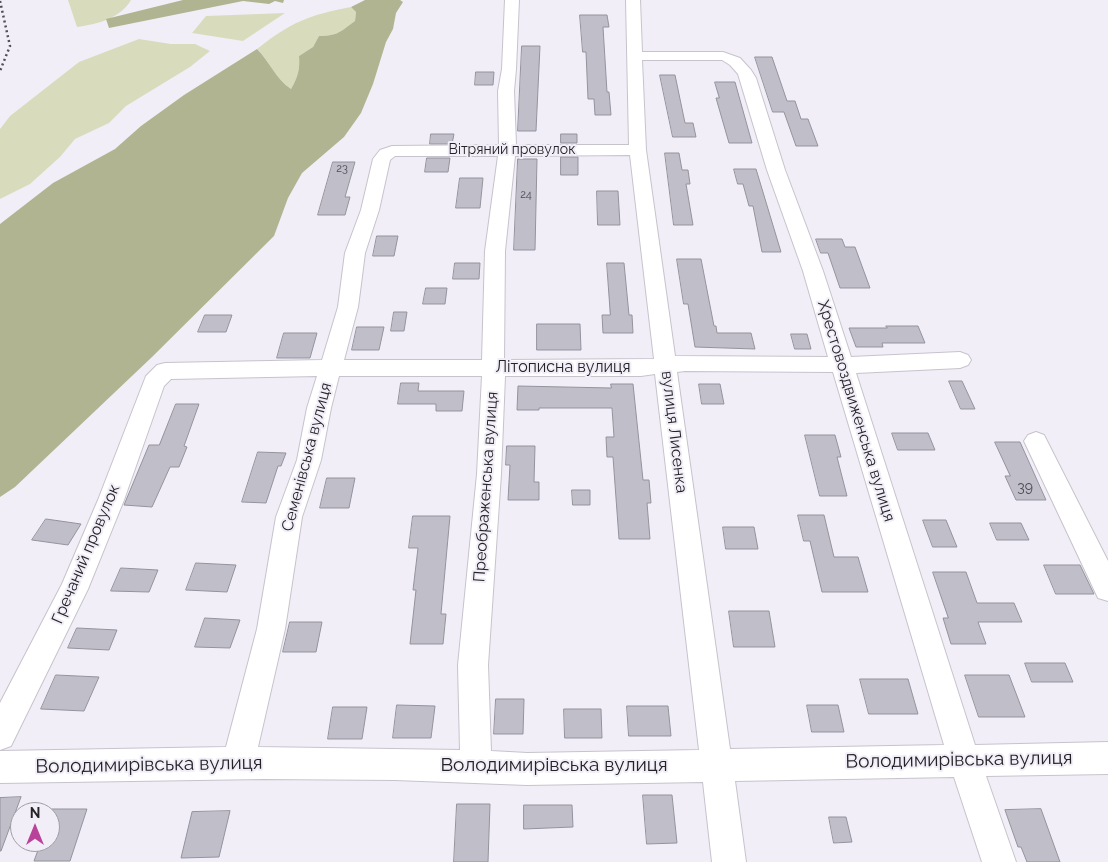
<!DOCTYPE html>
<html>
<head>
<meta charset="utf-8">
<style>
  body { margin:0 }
  #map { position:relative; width:1108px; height:862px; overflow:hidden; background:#f2eef8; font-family:Raleway,sans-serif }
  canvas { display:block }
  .north { position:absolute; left:10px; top:802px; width:50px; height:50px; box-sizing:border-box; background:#f2eef8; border:1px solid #a09da4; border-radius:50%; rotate:0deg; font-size:14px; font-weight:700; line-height:20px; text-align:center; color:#242327 }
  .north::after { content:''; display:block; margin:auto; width:18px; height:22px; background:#ba439a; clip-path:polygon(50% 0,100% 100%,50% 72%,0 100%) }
</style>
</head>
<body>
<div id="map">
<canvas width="1108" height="862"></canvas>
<div class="north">N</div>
</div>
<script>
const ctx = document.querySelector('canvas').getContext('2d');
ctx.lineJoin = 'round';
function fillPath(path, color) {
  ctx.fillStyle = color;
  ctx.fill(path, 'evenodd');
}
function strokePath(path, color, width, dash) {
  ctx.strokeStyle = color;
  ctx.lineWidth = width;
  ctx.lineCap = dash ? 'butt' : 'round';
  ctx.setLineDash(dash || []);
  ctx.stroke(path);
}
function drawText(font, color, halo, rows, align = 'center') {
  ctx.font = font + ' Raleway,sans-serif';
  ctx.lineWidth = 4;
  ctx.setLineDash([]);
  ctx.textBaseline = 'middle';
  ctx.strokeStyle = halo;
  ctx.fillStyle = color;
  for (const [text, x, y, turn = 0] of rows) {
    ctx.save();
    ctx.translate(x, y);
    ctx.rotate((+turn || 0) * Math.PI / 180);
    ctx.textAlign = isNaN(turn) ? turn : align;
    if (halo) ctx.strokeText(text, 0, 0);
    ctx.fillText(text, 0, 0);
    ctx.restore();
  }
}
const green = new Path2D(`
  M68,0H131C120,19 97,24 77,27Z
  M351,7L356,12L355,21C341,31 338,36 319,36L313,47L299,56C300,69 298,77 291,89C273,76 271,63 257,49C291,22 309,15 351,7Z
  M285,13L243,41L192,33L206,16Z
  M139,39L171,44H195L210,51L190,67L126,106L109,123L75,139L60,157L30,184L0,199V129L10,116L79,62Z`);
const forest = new Path2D(`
  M183,0H284L283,3L275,1L269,4L243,1L109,28L106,19Z
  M365,0H400L403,2L396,13L393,29L386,42L373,84L361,113L344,137L302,173L288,198L274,236L152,357L15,487L0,497V224L53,183L115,149L141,126L184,95L257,49C270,62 275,78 291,89C298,77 300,69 299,56L313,47L319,36C338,36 341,31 355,21L356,12L351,7Z`);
const building = new Path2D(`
  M580,15H607L609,27H603L607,92H609L611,115H595L594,99H588L586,52H583Z
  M522,46H540L536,131H518Z
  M755,57H772L787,101H795L801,119H808L818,146H796L784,112H773Z
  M476,72H494L493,85H475Z
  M660,75H675L685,123H693L696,137H673Z
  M715,82H735L752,143H729L716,98H719Z
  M431,134H454L452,144H430Z
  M561,134H577V143H561Z
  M665,153H679L682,170H688L690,184H686L693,225H674Z
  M561,157H578V175H561Z
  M427,158H450L448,172H425Z
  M518,159H537L535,250H514Z
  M333,162H355L345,197H350L345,215H318Z
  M734,169H756L781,252H762L753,206H749L743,184H738Z
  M460,178H483L480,208H456Z
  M597,191H618L620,225H598Z
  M377,236H398L394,256H373Z
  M816,239H842L845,247H855L870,288H840L828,253H821Z
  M677,259H701L714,326H716L717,333H751L755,349L695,347L688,304H684Z
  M455,263H480L479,279H453Z
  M607,263H624L629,315H632L633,333H603L602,315H610Z
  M426,288H447L445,304H423Z
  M394,312H407L404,331H391Z
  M205,315H232L226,332H198Z
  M537,324H580L581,350H537Z
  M886,326H918L925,343H882L883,347H856L849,328H887Z
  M357,327H384L379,350H352Z
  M284,333H317L310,358H277Z
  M791,334H807L811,349H795Z
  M949,381H962L975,409H961Z
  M401,383H419L418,391H464L462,411H436V404H398Z
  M611,384H633L643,480H649L651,503H647L650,539H619L613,457H607L606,437H614L612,408H539V410H517L518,386L611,388Z
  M699,384H720L724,404H702Z
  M176,404H199L184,446L187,447L179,467H170L152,507L124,505L149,445H159Z
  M892,433H928L935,450H898Z
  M805,435H835L841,457H837L847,496H820Z
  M995,442H1020L1046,500H1016L1005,476H1010Z
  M507,446H535L534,482H539V500H508L510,465H506Z
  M258,452L286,453L281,466H278L266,503L242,502Z
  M327,478H355L349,508H320Z
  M572,490H590V505H573Z
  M798,515H824L834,557H858L868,592H822L810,541H804Z
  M413,516H450L441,614H446L443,644H410L416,590H413L418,548H409Z
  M46,519L81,524L68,545L32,540Z
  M923,520H946L957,547H933Z
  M990,523H1021L1029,540H997Z
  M723,527H754L758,549H726Z
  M196,563L236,565L227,592L186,590Z
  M1044,565H1080L1094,594H1056Z
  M121,568L158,570L149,592L111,591Z
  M933,572H966L977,603H1014L1022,622H978L986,644H951L943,618H948Z
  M729,611H769L775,647H734Z
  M205,618L240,620L230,648L195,647Z
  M290,622H322L316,652H283Z
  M77,628L117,630L109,650L68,648Z
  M1025,663H1065L1073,682H1032Z
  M56,675L99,677L84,711L41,709Z
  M965,675H1009L1025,717H979Z
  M860,679H908L918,714H869Z
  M496,699H524L523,734H494Z
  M397,705L435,706L431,738H393Z
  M807,705H838L844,732H812Z
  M627,706H668L671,736H629Z
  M333,707H367L362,739H328Z
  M564,709H601L602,738H565Z
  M643,795H672L677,843L647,844Z
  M21,797L1,851H0V798Z
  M457,804H490L488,862H454Z
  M524,805H572L573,827L524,829Z
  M52,809H87L70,861H34L41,842H50V816Z
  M1041,809L1060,862H1027L1021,847H1018L1005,810Z
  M230,811L219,857L181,858L192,812Z
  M829,817H846L852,842L834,843Z`);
const minor = new Path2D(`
  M505,0H519L516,69L514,91L516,145H629L626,0H640L642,52H723L740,58L751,70L756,78L785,170L823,271L851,357L960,352L968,355L971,360L968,365L960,368L856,373L975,745L1108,742V774L986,776L1016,862H982L954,777L735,781L746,862H712L703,782L527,785L395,780L264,779L0,783V751L226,747L257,629L276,517L297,460L307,408L317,376L171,379L164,386L124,500L88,589L11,746L0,750V703L62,584L98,500L146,376L157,365L165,363L322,360L338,307L345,253L361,210L373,159L380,150L392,146L499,145L498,91L502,69ZM642,60H722L730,65L738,74L767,170L803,271L828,357L675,356L646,150ZM630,155L654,359L504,360L505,251L515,156ZM395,156H498L485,251L482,360H344L358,307L365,253L379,210L390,160ZM685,371L833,372L944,745L730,749L677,372ZM655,374L699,750L527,753L491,751L488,665L501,474L505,376H641ZM339,376H482L477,474L458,665L460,750L258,747L285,629L302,517L321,460L331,408Z
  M1036,432L1044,435L1108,561V601L1098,598L1024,441L1028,435Z`);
const rail = new Path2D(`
  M0,1L10,46L0,71`);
const farNumbernames = [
  ["23",342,169],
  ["24",526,195]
];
const farStreetnames = [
  ["Вітряний провулок",512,150]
];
const numberNames = [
  ["39",1025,488]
];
const streetNames = [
  ["Літописна вулиця",563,367],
  ["Хрестовоздвиженська вулиця",856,411,73],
  ["вулиця Лисенка",674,432,83],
  ["Семенівська вулиця",307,457,-75],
  ["Преображенська вулиця",486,487,-86],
  ["Гречаний провулок",86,554,-67]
];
const nearStreetnames = [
  ["Володимирівська вулиця",959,760,-1],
  ["Володимирівська вулиця",149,765,-1],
  ["Володимирівська вулиця",554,765]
];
fillPath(green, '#d9dcbc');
fillPath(forest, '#b1b491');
fillPath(building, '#c0bfc9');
strokePath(building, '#94939d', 1);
strokePath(minor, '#c7c3cc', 2);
fillPath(minor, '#fff');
strokePath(rail, '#504f54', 2.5, [2, 3]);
drawText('11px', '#4b4a50', null, farNumbernames);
drawText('14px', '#242327', '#f2eef8', farStreetnames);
drawText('14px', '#4b4a50', null, numberNames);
drawText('16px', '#242327', '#f2eef8', streetNames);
drawText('19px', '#242327', '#f2eef8', nearStreetnames);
</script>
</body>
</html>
